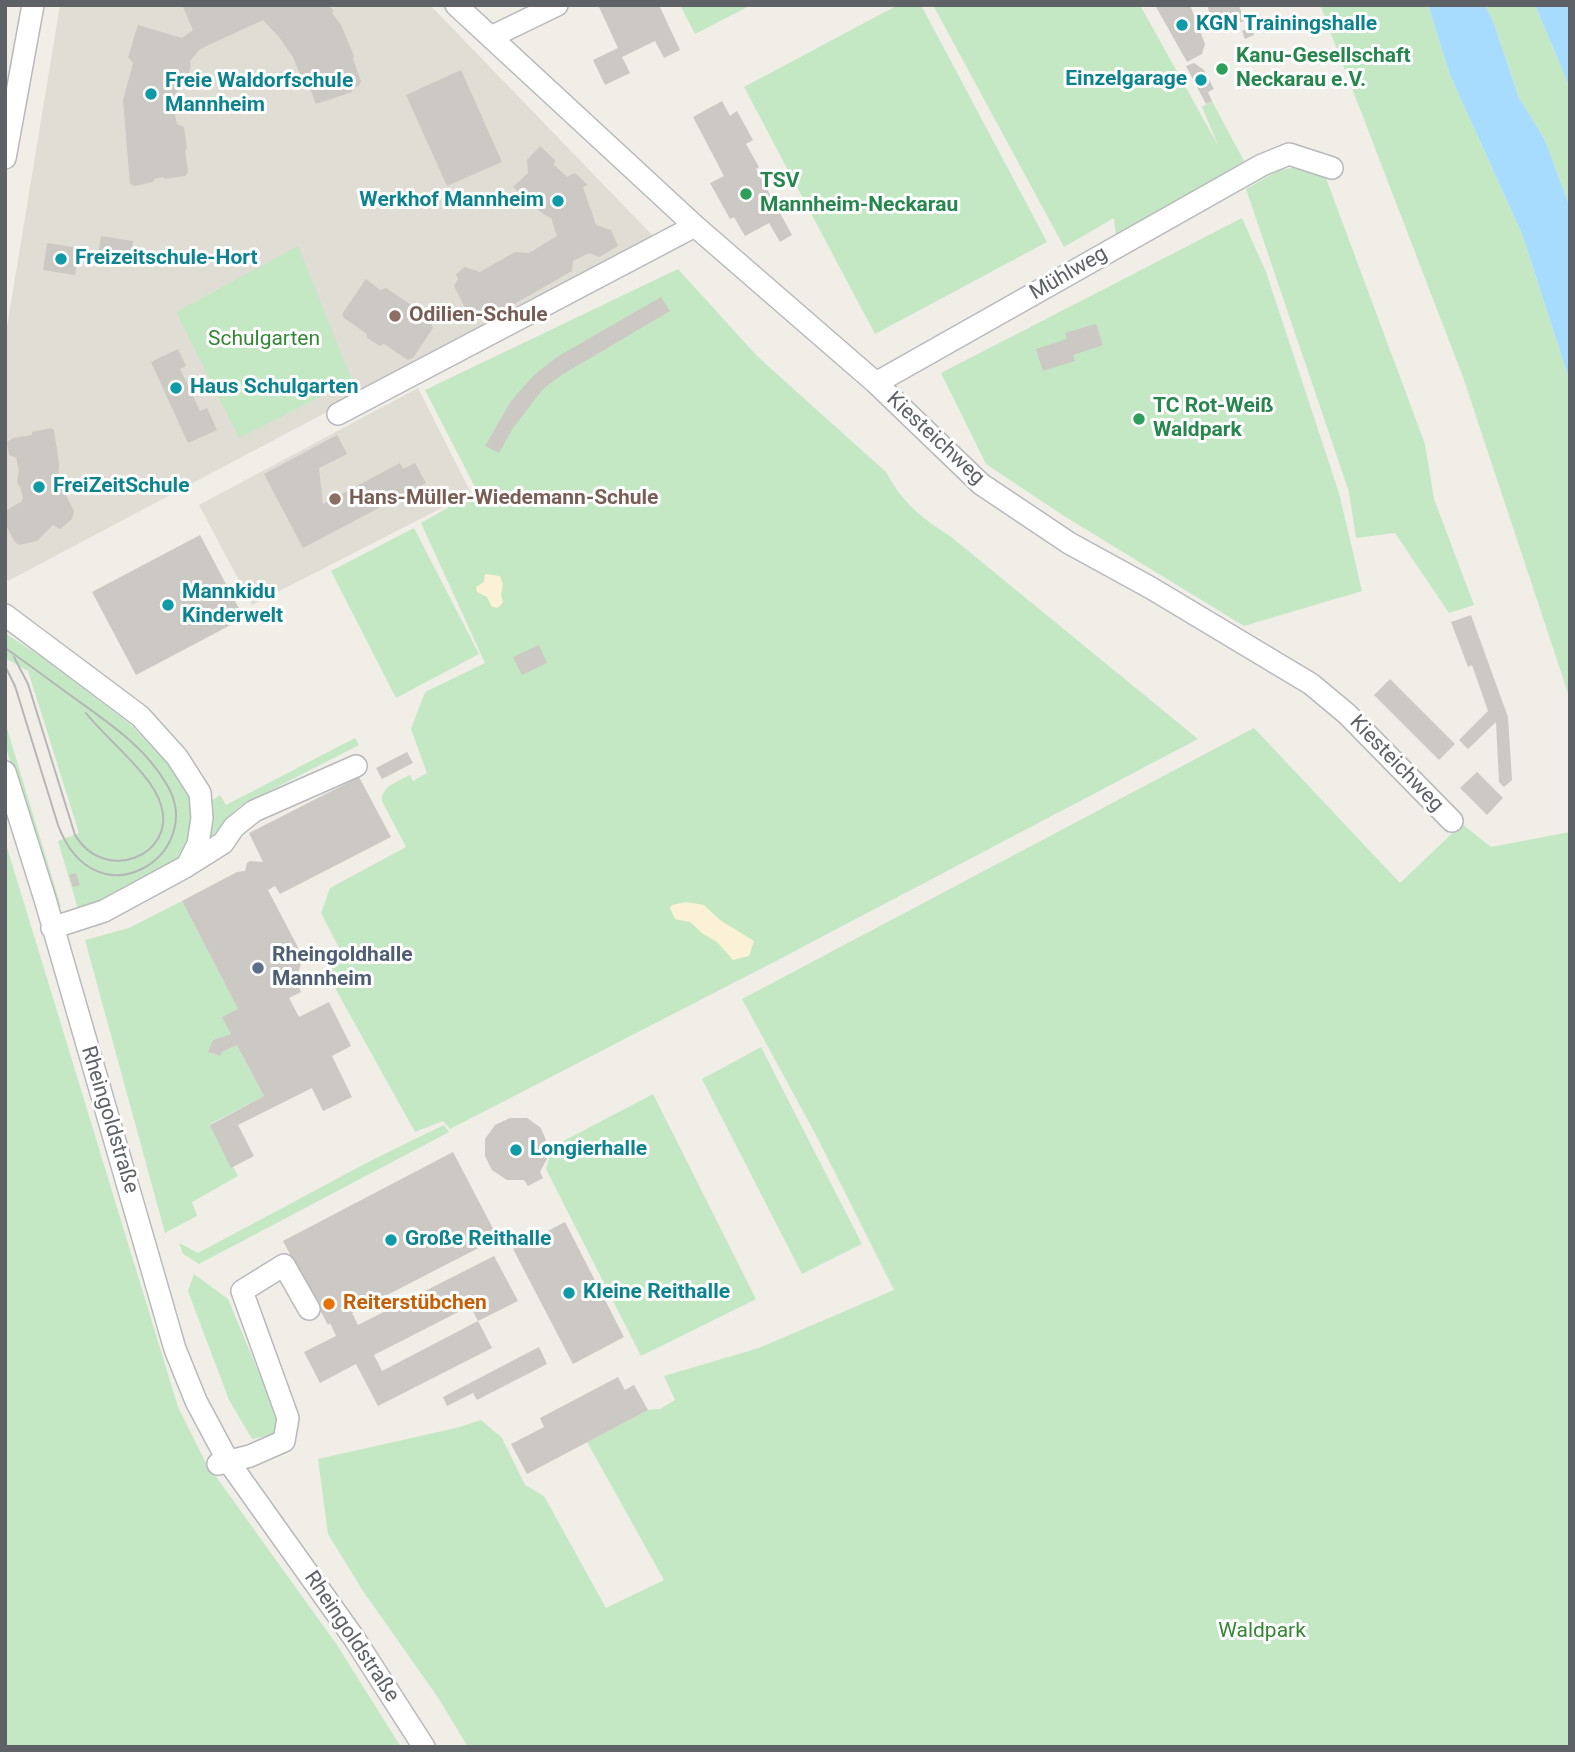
<!DOCTYPE html>
<html>
<head>
<meta charset="utf-8">
<style>
  body { margin:0 }
  #map { position:relative; width:1575px; height:1752px; overflow:hidden; background:#f0eee6; font-family:Roboto,sans-serif }
  canvas { display:block }
  .frame { position:absolute; inset:0; border:7px solid #5e6267; pointer-events:none }
</style>
</head>
<body>
<div id="map">
<canvas width="1575" height="1752"></canvas>
<div class="frame"></div>
</div>
<script>
const ctx = document.querySelector('canvas').getContext('2d');
ctx.lineJoin = 'round';
function fillPath(path, color) {
  ctx.fillStyle = color;
  ctx.fill(path, 'evenodd');
}
function strokePath(path, color, width, dash) {
  ctx.strokeStyle = color;
  ctx.lineWidth = width;
  ctx.lineCap = dash ? 'butt' : 'round';
  ctx.setLineDash(dash || []);
  ctx.stroke(path);
}
function drawText(font, color, halo, rows, align = 'center') {
  ctx.font = font + ' Roboto,sans-serif';
  ctx.lineWidth = 6;
  ctx.setLineDash([]);
  ctx.textBaseline = 'middle';
  ctx.strokeStyle = halo;
  ctx.fillStyle = color;
  for (const [text, x, y, turn = 0] of rows) {
    ctx.save();
    ctx.translate(x, y);
    ctx.rotate((+turn || 0) * Math.PI / 180);
    ctx.textAlign = isNaN(turn) ? turn : align;
    if (halo) ctx.strokeText(text, 0, 0);
    ctx.fillText(text, 0, 0);
    ctx.restore();
  }
}
const education = new Path2D(`
  M60,5H430L655,238L8,581L5,574V339Z
  M418,388L471,493L252,605L199,505Z`);
const green = new Path2D(`
  M680,5H751L695,34Z
  M898,5H921L1047,242L875,334L744,87Z
  M933,5H1140L1219,147L1202,107L1212,101L1244,161L1116,238L1114,218L1064,247Z
  M1320,5H1428L1450,75L1522,234L1570,382V699L1463,377Z
  M1485,5H1535L1570,88V207L1544,138L1519,98L1493,21Z
  M1292,168L1324,173L1425,444L1434,499L1474,605L1449,613L1395,533L1356,538L1349,492L1246,189L1279,170Z
  M1242,218L1266,272L1339,493L1362,591L1244,626L1064,516L986,464L941,373Z
  M298,246L352,381L239,438L176,312Z
  M678,269L758,357L886,472C903,503 920,517 950,536L1198,739L774,962L450,1129L443,1121L415,1132L329,977L339,948L321,913L330,888L406,847L382,801C381,786 399,781 410,775L413,781L427,773L411,729L425,692L485,663L421,523L477,491L425,390Z
  M414,528L479,654L396,698L331,571Z
  M5,633L41,657L129,723L170,766L187,788L193,817L187,842L178,860L126,886L107,899L78,909L58,841L79,833L28,671L5,658Z
  M5,722L61,907L53,900L5,744Z
  M1254,728L1400,883L1462,824L1491,847L1570,832V1747H468L439,1699L363,1591L328,1534L318,1459L456,1428L481,1420L502,1438L525,1485L544,1496L606,1608L664,1580L587,1442L648,1410L660,1409L675,1400L664,1376L759,1348L894,1290L817,1137L742,999Z
  M355,738L359,745L240,806C227,818 217,832 204,845L209,803L220,795L226,805Z
  M5,841L178,1407L210,1471H212L337,1645L401,1747H5Z
  M182,901L238,1009L231,1034L213,1040L209,1052L219,1056L222,1052L237,1045L264,1096L210,1124L238,1176L192,1202L197,1216L165,1233L85,940L129,928Z
  M761,1047L862,1244L802,1274L702,1079Z
  M653,1094L756,1299L641,1356L546,1169L552,1147Z
  M444,1125L449,1132L199,1264L183,1254L179,1243L198,1253L374,1159Z
  M194,1274L228,1299L277,1416L275,1434L252,1439L229,1400L188,1291Z`);
const sand = new Path2D(`
  M485,574L500,576L503,584L501,595L503,602L498,608L492,607L487,597L477,592L476,587L484,582Z
  M686,902L704,905L720,920L754,941L749,956L733,960L717,942L703,934L690,922L675,919L670,908L672,905Z`);
const water = new Path2D(`
  M1428,5H1485L1493,21L1519,98L1544,138L1570,207V382L1522,234L1450,75Z
  M1535,5H1570V88Z`);
const building = new Path2D(`
  M182,5H328L334,11L332,13L341,25L354,56L353,59L361,81L359,86L352,88V92L316,104L308,83L303,82L293,57L279,37L263,20L200,49L190,61L191,66L186,80L183,81L175,96L174,110L177,124L184,127L187,148L185,151L188,172L185,176L165,179L163,177L154,179L153,182L135,186L130,184L123,100L133,63L128,57L138,25L182,38L193,30Z
  M598,5H659L680,50L664,58L655,41L622,57L630,73L605,85L593,60L618,48Z
  M1155,5H1190L1205,44L1202,54L1187,62Z
  M1207,5H1239L1244,21L1216,31Z
  M1251,27L1254,35L1245,39L1242,31Z
  M1194,63L1204,70L1214,89L1208,92L1212,101L1206,104L1186,66Z
  M461,70L502,162L447,186L406,95Z
  M722,101L730,116L737,111L753,140L746,144L759,167L756,169L792,235L780,242L769,223L745,236L734,217L730,219L710,183L724,176L693,117Z
  M540,146L555,160L554,165L567,177L575,173L588,185L583,187L596,225L611,230L618,246L599,257L589,253L573,261L572,271L490,318H470L454,286L458,279L456,274L465,267L480,272L515,252L529,253L557,236L551,218L543,214L513,187L528,173L527,160Z
  M101,236L133,241L129,267L97,262Z
  M47,243L79,248L75,275L43,270Z
  M366,279L380,290L386,288L416,308L417,314L431,323L433,328L413,358L408,360L384,344L380,346L367,338V334L344,318L342,314Z
  M661,297L670,311L560,376L543,389L513,428L499,453L485,446L511,401L534,375L557,357Z
  M1096,324L1103,345L1073,355L1075,361L1043,371L1036,349L1067,339L1065,333Z
  M178,349L186,366L180,369L200,411L207,408L217,430L188,443L151,362Z
  M51,428L54,430L59,464L58,487L63,490L74,511L72,519L60,529L53,525L37,541L19,545L14,541L5,523V511L22,501L23,497L20,487L17,483L19,470L16,458L9,455L7,442L13,438L32,435V432Z
  M337,435L347,454L319,468L323,504L400,463L403,469L415,463L426,483L303,548L264,474Z
  M200,535L244,618L136,675L92,592Z
  M1471,615L1508,717L1512,780L1504,787L1499,782L1496,722L1468,749L1459,740L1488,711L1472,665L1468,667L1451,622Z
  M539,645L547,663L522,675L513,657Z
  M1390,679L1455,744L1439,760L1374,695Z
  M407,752L413,763L382,779L376,768Z
  M1477,772L1503,798L1487,815L1460,788Z
  M359,777L391,837L280,894L275,886L268,890L303,957L296,980L301,992L289,998L299,1017L329,1002L351,1046L332,1056L352,1097L323,1111L312,1088L238,1125L254,1156L231,1168L210,1125L264,1096L237,1045L222,1052L220,1056L208,1052L213,1040L231,1034L222,1017L238,1009L182,901L237,872L245,871L247,863L250,861L263,862L249,833Z
  M76,873L80,885L73,887L69,875Z
  M510,1118H527L541,1128L547,1143V1159L540,1172L543,1178L528,1186L524,1180H507L492,1170L485,1156V1139L495,1125Z
  M453,1152L498,1238L352,1313L358,1325L494,1256L518,1301L478,1321L470,1306L374,1355L382,1371L478,1321L492,1348L378,1406L356,1364L320,1383L304,1352L336,1336L330,1323L328,1325L283,1241Z
  M565,1222L624,1337L573,1364L513,1249Z
  M539,1347L547,1364L477,1400L473,1393L447,1406L443,1397Z
  M618,1377L625,1390L634,1385L648,1410L527,1474L511,1444L544,1427L540,1418Z`);
const minor = new Path2D(`
  M456,5L695,226L876,383L981,484L1069,543L1151,588L1311,684L1347,714L1452,821
  M491,37L557,5
  M5,158L33,5
  M876,383L1262,165L1289,154L1332,168
  M338,414L695,226
  M5,615L140,716L177,757L200,793L202,818L198,844L187,866L104,911L52,928
  M5,772L45,899L175,1349L196,1401L228,1461L354,1638L424,1747
  M188,865L223,843L234,827L254,811L356,766
  M218,1464L250,1456L284,1441L288,1418L242,1291L284,1265L309,1309`);
const tram = new Path2D(`
  M5,648C27,663 48,679 70,695C106,721 145,746 167,785C208,854 96,926 58,825L15,686L5,666
  M14,657L28,684L75,835C105,885 177,855 161,805C152,774 107,740 86,713`);
const markers = [
  [1182,25,7,"#0f9aa8"],
  [1222,69,7,"#2e9e5b"],
  [1201,80,7,"#0f9aa8"],
  [151,94,7,"#0f9aa8"],
  [746,194,7,"#2e9e5b"],
  [558,201,7,"#0f9aa8"],
  [61,259,7,"#0f9aa8"],
  [395,316,7,"#8d6e63"],
  [176,388,7,"#0f9aa8"],
  [1139,419,7,"#2e9e5b"],
  [39,487,7,"#0f9aa8"],
  [335,499,7,"#8d6e63"],
  [168,605,7,"#0f9aa8"],
  [258,968,7,"#5c6f8a"],
  [516,1150,7,"#0f9aa8"],
  [391,1240,7,"#0f9aa8"],
  [569,1293,7,"#0f9aa8"],
  [329,1304,7,"#e8710a"]
];
const cultureNames = [
  ["KGN Trainingshalle",1196,25],
  ["Einzelgarage",1187,80,"right"],
  ["Freie Waldorfschule",165,82],
  ["Mannheim",165,106],
  ["Werkhof Mannheim",544,201,"right"],
  ["Freizeitschule-Hort",75,259],
  ["Haus Schulgarten",190,388],
  ["FreiZeitSchule",53,487],
  ["Mannkidu",182,593],
  ["Kinderwelt",182,617],
  ["Longierhalle",530,1150],
  ["Große Reithalle",405,1240],
  ["Kleine Reithalle",583,1293]
];
const leisureNames = [
  ["Kanu-Gesellschaft",1236,57],
  ["Neckarau e.V.",1236,81],
  ["TSV",760,182],
  ["Mannheim-Neckarau",760,206],
  ["TC Rot-Weiß",1153,407],
  ["Waldpark",1153,431]
];
const streetNames = [
  ["Mühlweg",1069,274,-30],
  ["Kiesteichweg",935,439,43],
  ["Kiesteichweg",1396,764,46],
  ["Rheingoldstraße",109,1120,73],
  ["Rheingoldstraße",351,1637,56]
];
const educationNames = [
  ["Odilien-Schule",409,316],
  ["Hans-Müller-Wiedemann-Schule",349,499]
];
const parkNames = [
  ["Schulgarten",264,340],
  ["Waldpark",1262,1632]
];
const serviceNames = [
  ["Rheingoldhalle",272,956],
  ["Mannheim",272,980]
];
const foodNames = [
  ["Reiterstübchen",343,1304]
];
fillPath(education, '#e0ddd4');
fillPath(green, '#c4e8c3');
fillPath(sand, '#fbf1d6');
fillPath(water, '#a8dcff');
fillPath(building, '#ccc8c3');
strokePath(minor, '#b7b9bd', 24);
strokePath(minor, '#fff', 21);
strokePath(tram, '#b5b6b7', 2);
for (const [x, y, r, color] of markers) {
  const dot = new Path2D();
  dot.arc(x, y, r, 0, 2 * Math.PI);
  ctx.fillStyle = color;
  ctx.fill(dot);
  strokePath(dot, '#fff', 2.5);
}
drawText('bold 21px', '#0d838f', '#fff', cultureNames, 'left');
drawText('bold 21px', '#27864d', '#fff', leisureNames, 'left');
drawText('21px', '#5e6267', '#fff', streetNames);
drawText('bold 21px', '#785e54', '#fff', educationNames, 'left');
drawText('21px', '#348735', '#fff', parkNames);
drawText('bold 21px', '#4e5e75', '#fff', serviceNames, 'left');
drawText('bold 21px', '#c56008', '#fff', foodNames, 'left');
</script>
</body>
</html>
